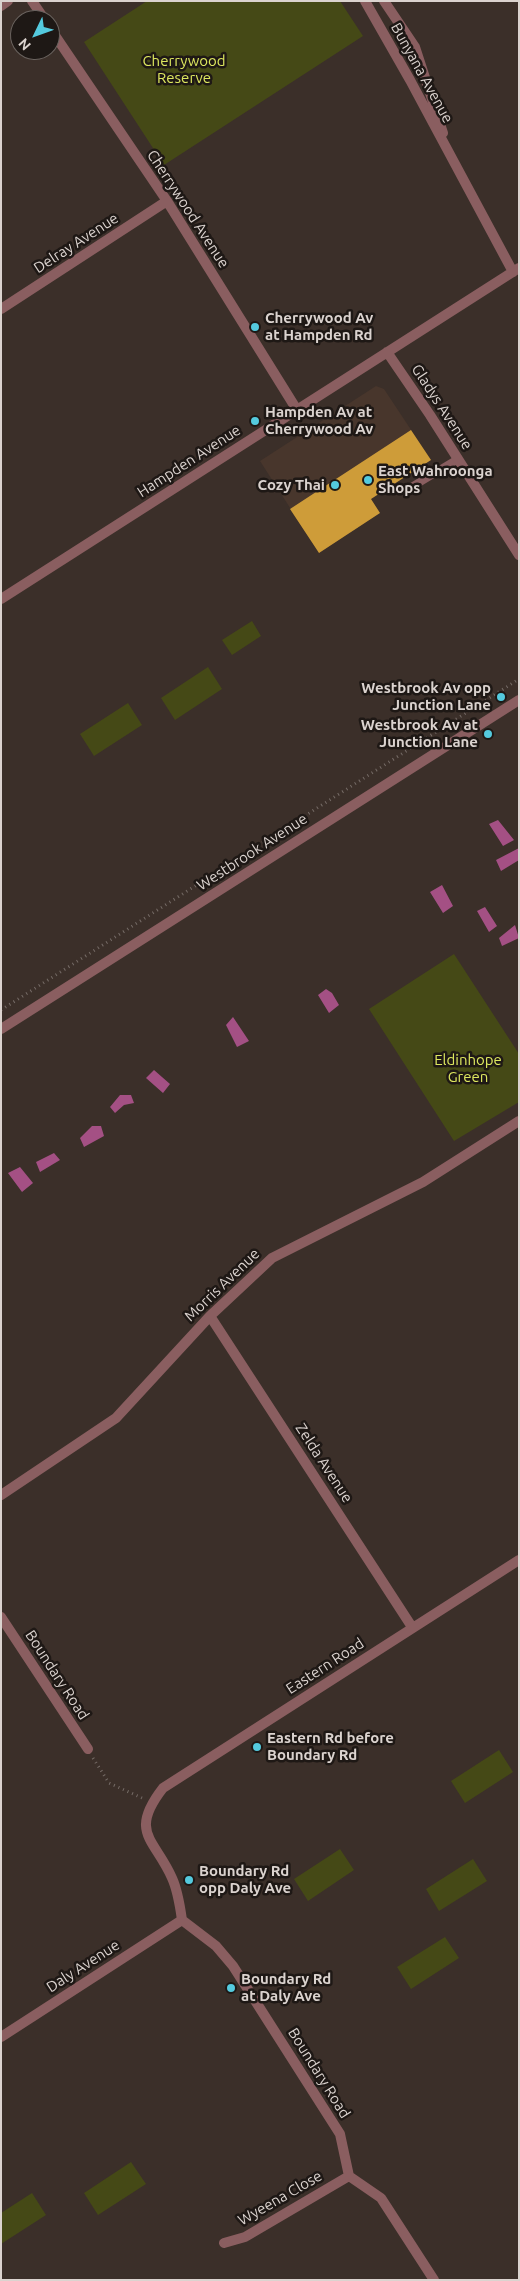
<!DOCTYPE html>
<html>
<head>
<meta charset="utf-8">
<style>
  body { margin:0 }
  #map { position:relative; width:520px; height:2281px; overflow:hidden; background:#3b2f29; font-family:Ubuntu,sans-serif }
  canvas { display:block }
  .frame { position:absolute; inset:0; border:2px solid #dbd3cf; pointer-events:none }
  .north { position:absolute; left:10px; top:10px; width:50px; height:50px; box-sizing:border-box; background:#1e1815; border:1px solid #6a635f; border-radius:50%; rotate:228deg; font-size:14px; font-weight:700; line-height:20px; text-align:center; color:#dbd3cf }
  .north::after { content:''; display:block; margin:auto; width:18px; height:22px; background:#54cade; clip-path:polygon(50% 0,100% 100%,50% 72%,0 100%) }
</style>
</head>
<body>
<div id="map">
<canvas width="520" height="2281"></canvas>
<div class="frame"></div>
<div class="north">N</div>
</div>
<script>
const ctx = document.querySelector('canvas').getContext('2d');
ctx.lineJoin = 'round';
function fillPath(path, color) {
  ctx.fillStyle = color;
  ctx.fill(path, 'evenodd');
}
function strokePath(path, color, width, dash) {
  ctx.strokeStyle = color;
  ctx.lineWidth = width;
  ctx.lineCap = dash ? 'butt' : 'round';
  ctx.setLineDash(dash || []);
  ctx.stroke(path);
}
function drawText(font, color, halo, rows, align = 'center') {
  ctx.font = font + ' Ubuntu,sans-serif';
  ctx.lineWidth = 5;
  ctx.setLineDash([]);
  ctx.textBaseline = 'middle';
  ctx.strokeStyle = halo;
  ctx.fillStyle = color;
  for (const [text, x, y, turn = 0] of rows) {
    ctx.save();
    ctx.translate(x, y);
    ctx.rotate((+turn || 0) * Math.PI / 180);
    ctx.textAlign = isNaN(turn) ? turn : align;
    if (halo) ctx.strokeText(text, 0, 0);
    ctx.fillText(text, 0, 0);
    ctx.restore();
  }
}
const built = new Path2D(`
  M376,386L384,389L431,460L371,499L380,513L319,553L260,461Z`);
const green = new Path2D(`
  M147,1H340L363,36L164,165L84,42Z
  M252,621L261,636L232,655L222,640Z
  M208,667L222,689L175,720L161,698Z
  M128,703L142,725L94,756L80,734Z
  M454,954L519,1054V1102L454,1141L369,1009Z
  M499,1750L513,1772L465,1803L451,1781Z
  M340,1849L354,1870L308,1901L294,1879Z
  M473,1859L487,1881L439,1911L426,1889Z
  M445,1937L459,1958L411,1989L397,1967Z
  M131,2162L146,2184L98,2215L84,2193Z
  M32,2193L46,2215L1,2244V2213Z`);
const water = new Path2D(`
  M498,820L514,840L503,846L489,824Z
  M519,848V860L501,871L496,860Z
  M442,885L453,906L443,913L430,892Z
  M485,907L497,926L489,932L477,911Z
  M515,925L519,938L502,946L499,938Z
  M326,989L332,993L339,1005L329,1013L318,995Z
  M233,1017L249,1041L237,1047L226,1025Z
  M154,1070L170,1084L163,1093L146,1078Z
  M120,1095H131L134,1103L124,1105L115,1113L110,1107Z
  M92,1126H101L104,1136L84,1147L80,1138Z
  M54,1153L60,1160L40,1172L36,1162Z
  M20,1167L33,1183L22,1192L8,1173Z`);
const building = new Path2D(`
  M411,430L431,460L371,499L380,513L319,553L290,509Z`);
const path = new Path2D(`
  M1,1010L519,679
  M93,1758L109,1783L142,1798`);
const service = new Path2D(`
  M405,491L458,459`);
const minor = new Path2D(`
  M32,1L45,20
  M365,1L410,80L513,272
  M384,1L415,47L443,133
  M1,6L8,1
  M50,28L167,201L297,410
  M1,309L167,201
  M387,352L430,415L519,555
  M1,599L519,268
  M1,1029L519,700
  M210,1316L412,1627
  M1,1495L116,1418L210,1316L272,1258L423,1182L519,1121
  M1,1617L88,1749
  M1,2037L182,1920
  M224,2243L245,2237L349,2176
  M434,2280L381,2198L349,2176L340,2134L233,1966L216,1946L182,1920C180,1906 178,1891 172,1878C155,1839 128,1833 163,1788L519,1560`);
const markers = [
  [255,327,5,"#54cade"],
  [255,421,5,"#54cade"],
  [368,480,5,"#54cade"],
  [335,485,5,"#54cade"],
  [501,697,5,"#54cade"],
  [488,734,5,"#54cade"],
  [257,1747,5,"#54cade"],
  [189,1880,5,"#54cade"],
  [231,1988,5,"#54cade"]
];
const parkNames = [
  ["Cherrywood",184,61],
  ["Reserve",184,78],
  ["Eldinhope",468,1060],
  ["Green",468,1077]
];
const streetNames = [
  ["Bunyana Avenue",422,73,61],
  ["Cherrywood Avenue",188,209,57],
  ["Delray Avenue",76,243,-33],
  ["Gladys Avenue",442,407,57],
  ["Hampden Avenue",189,461,-33],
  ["Westbrook Avenue",252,852,-33],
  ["Morris Avenue",222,1285,-44],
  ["Zelda Avenue",324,1463,57],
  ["Eastern Road",325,1666,-33],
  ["Boundary Road",57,1675,57],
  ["Daly Avenue",83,1966,-33],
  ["Boundary Road",319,2073,58],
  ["Wyeena Close",280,2198,-30]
];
const poiNames = [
  ["Cherrywood Av",265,318],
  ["at Hampden Rd",265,335],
  ["Hampden Av at",265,412],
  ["Cherrywood Av",265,429],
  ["East Wahroonga",378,471],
  ["Shops",378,488],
  ["Cozy Thai",325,485,"right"],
  ["Westbrook Av opp",491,688,"right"],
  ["Junction Lane",491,705,"right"],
  ["Westbrook Av at",478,725,"right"],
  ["Junction Lane",478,742,"right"],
  ["Eastern Rd before",267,1738],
  ["Boundary Rd",267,1755],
  ["Boundary Rd",199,1871],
  ["opp Daly Ave",199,1888],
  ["Boundary Rd",241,1979],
  ["at Daly Ave",241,1996]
];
fillPath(built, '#48362c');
fillPath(green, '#454916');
fillPath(water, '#a45084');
fillPath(building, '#ce9c39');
strokePath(path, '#766c67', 3, [1, 4]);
strokePath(service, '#8a5e60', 8);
strokePath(minor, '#8a5e60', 10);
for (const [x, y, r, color] of markers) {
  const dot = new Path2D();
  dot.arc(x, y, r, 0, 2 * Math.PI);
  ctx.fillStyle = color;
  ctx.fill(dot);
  strokePath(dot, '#1e1815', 2);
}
drawText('15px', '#dde75f', '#1e1815', parkNames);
drawText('15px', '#dbd3cf', '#1e1815', streetNames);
drawText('bold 15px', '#dbd3cf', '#1e1815', poiNames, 'left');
</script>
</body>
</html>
